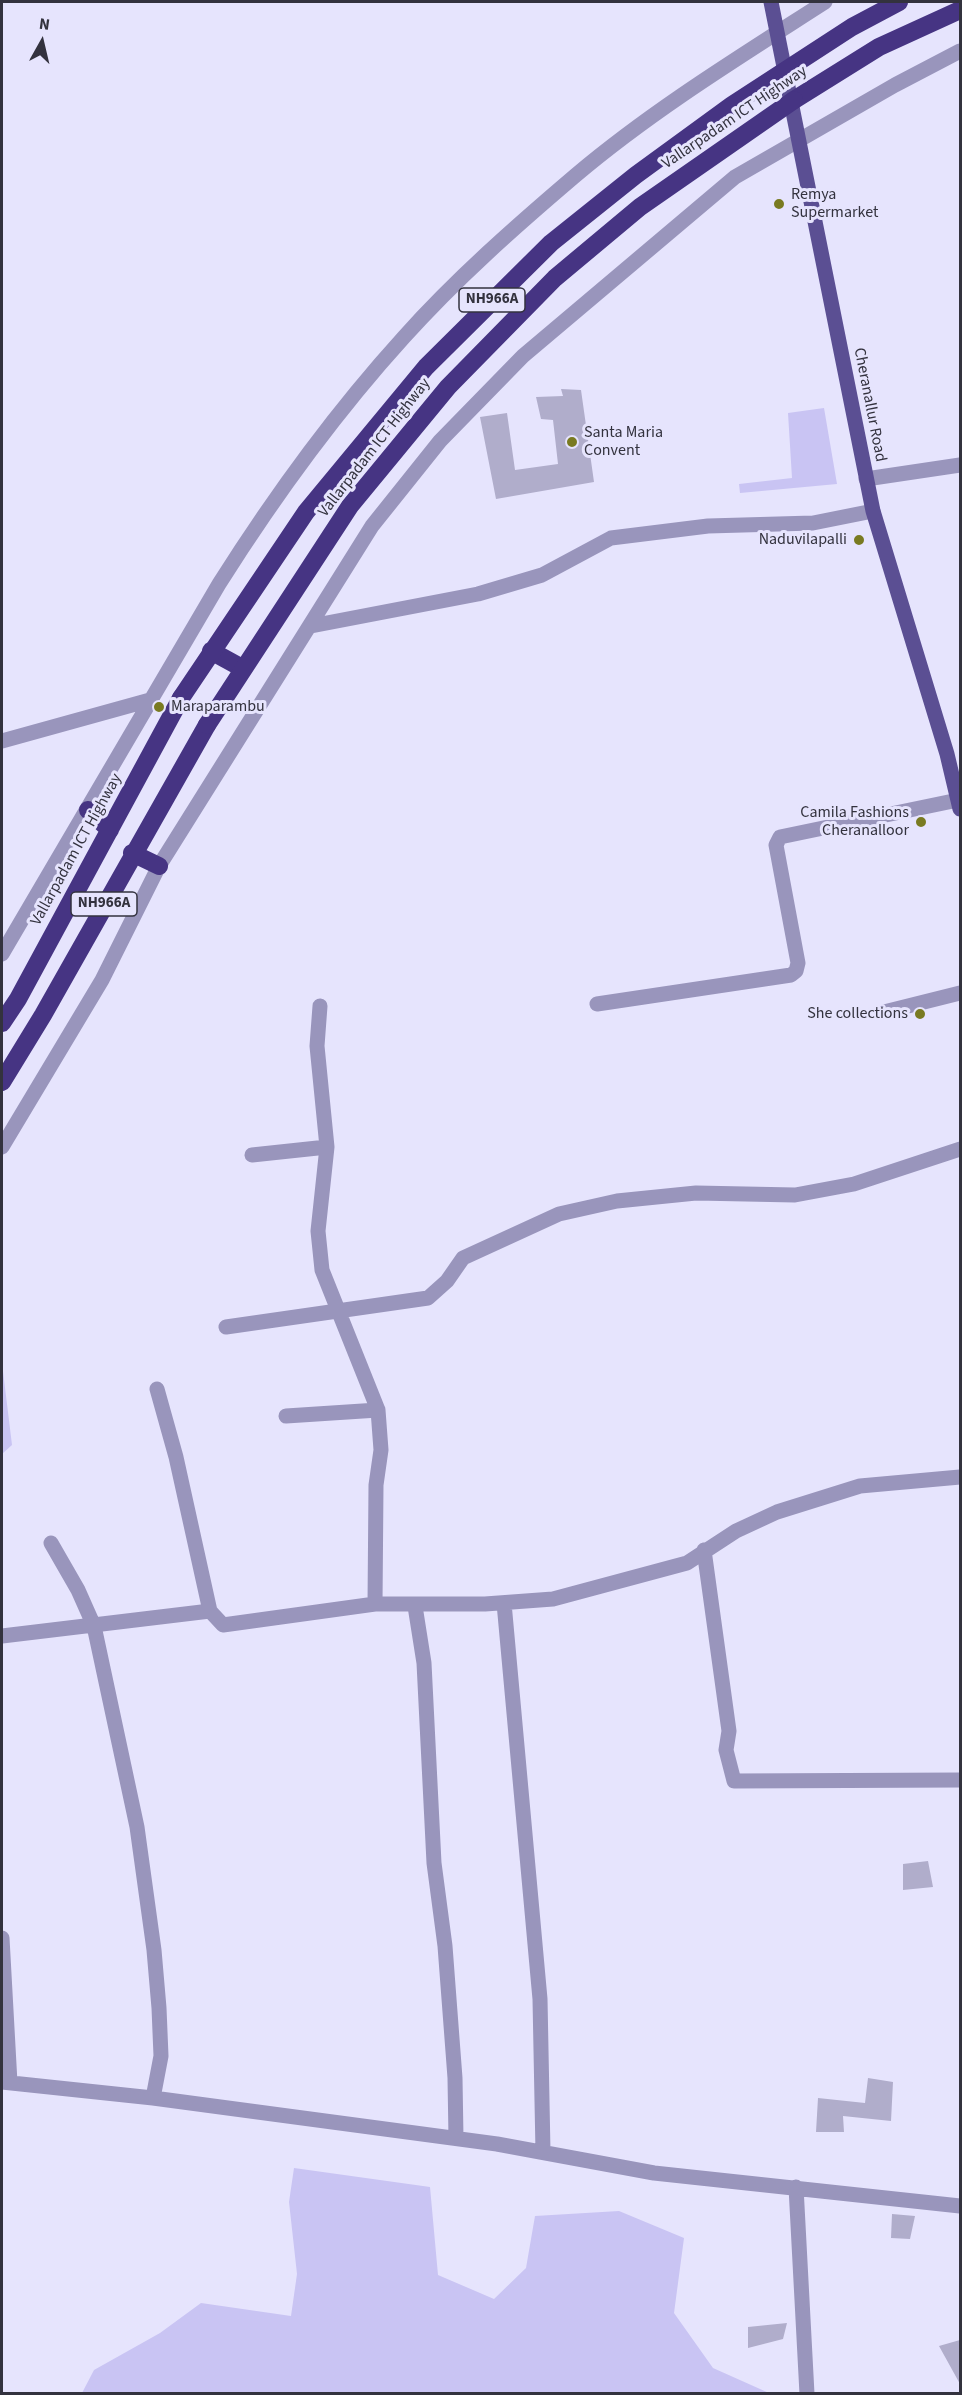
<!DOCTYPE html>
<html>
<head>
<meta charset="utf-8">
<style>
  body { margin:0 }
  #map { position:relative; width:962px; height:2395px; overflow:hidden; background:#e6e4fd; font-family:"Source Sans 3",sans-serif }
  canvas { display:block }
  .frame { position:absolute; inset:0; border:3px solid #33323e; pointer-events:none }
  .north { position:absolute; left:12px; top:12px; width:60px; height:60px; -webkit-text-stroke:4px #e6e4fd; paint-order:stroke; rotate:8deg; font-size:16px; font-weight:700; line-height:24px; text-align:center; color:#33323e }
  .north::after { content:''; display:block; margin:auto; width:21px; height:27px; background:#33323e; clip-path:polygon(50% 0,100% 100%,50% 72%,0 100%) }
</style>
</head>
<body>
<div id="map">
<canvas width="962" height="2395"></canvas>
<div class="frame"></div>
<div class="north">N</div>
</div>
<script>
const ctx = document.querySelector('canvas').getContext('2d');
ctx.lineJoin = 'round';
function fillPath(path, color) {
  ctx.fillStyle = color;
  ctx.fill(path, 'evenodd');
}
function strokePath(path, color, width, dash) {
  ctx.strokeStyle = color;
  ctx.lineWidth = width;
  ctx.lineCap = dash ? 'butt' : 'round';
  ctx.setLineDash(dash || []);
  ctx.stroke(path);
}
function drawText(font, color, halo, rows, align = 'center') {
  ctx.font = font + ' "Source Sans 3",sans-serif';
  ctx.lineWidth = 6;
  ctx.setLineDash([]);
  ctx.textBaseline = 'middle';
  ctx.strokeStyle = halo;
  ctx.fillStyle = color;
  for (const [text, x, y, turn = 0] of rows) {
    ctx.save();
    ctx.translate(x, y);
    ctx.rotate((+turn || 0) * Math.PI / 180);
    ctx.textAlign = isNaN(turn) ? turn : align;
    if (halo) ctx.strokeText(text, 0, 0);
    ctx.fillText(text, 0, 0);
    ctx.restore();
  }
}
const green = new Path2D(`
  M824,408L837,484L740,493L739,484L792,478L788,413Z
  M2,1363L12,1445L2,1454Z
  M294,2168L430,2187L438,2275L494,2299L526,2268L535,2216L619,2211L684,2238L674,2313L713,2368L769,2393H82L94,2370L160,2333L201,2303L291,2316L297,2274L289,2202Z`);
const building = new Path2D(`
  M561,389L581,390L594,482L496,499L480,417L507,413L515,470L558,464L553,420L541,419L536,397L563,396Z
  M928,1861L933,1887L903,1890V1864Z
  M868,2078L893,2082L891,2121L843,2116L844,2132H816L818,2098L865,2103Z
  M892,2214L915,2216L910,2239L891,2238Z
  M787,2323L783,2339L748,2348V2327Z
  M960,2340V2384L939,2346Z`);
const minor = new Path2D(`
  M866,479L960,465
  M311,626L478,594L542,575L611,538L708,526L813,523L873,511
  M2,741L150,700
  M2,954L219,584C274,497 335,413 404,337C456,279 516,226 576,175C653,110 741,56 825,2
  M597,1004L791,975L796,971L798,963L776,845L780,837L958,800
  M320,1006L317,1046L327,1147L318,1231L322,1270L378,1410L381,1450L376,1485L375,1604
  M884,1012L960,993
  M2,1147L102,980L159,866L372,526L440,441L523,356L735,177L895,85L960,51
  M252,1155L327,1147
  M226,1327L428,1298L447,1281L463,1258L559,1214L617,1201L696,1193L795,1195L854,1184L960,1149
  M157,1389L176,1457L210,1611
  M286,1416L378,1410
  M51,1543L78,1590L94,1626L137,1827L154,1950L159,2008L161,2056L153,2098
  M704,1550L729,1731L726,1750L734,1781L960,1780
  M504,1603L540,1999L543,2152
  M415,1606L424,1663L434,1863L445,1946L455,2078L456,2138
  M2,1636L210,1611L223,1625L375,1604H485L553,1599L687,1563L736,1531L777,1512L860,1486L960,1477
  M2,1938L10,2083
  M2,2082L153,2098L497,2144L654,2173L960,2206
  M796,2187L807,2394`);
const major = new Path2D(`
  M771,2L873,511L947,754L960,809`);
const highway = new Path2D(`
  M794,100L879,47L960,10
  M211,651L242,668
  M88,810L110,830
  M132,853L159,866
  M2,1023L18,999L181,698
  M2,1082L43,1015L207,725`);
const highwayBridge = new Path2D(`
  M181,698L306,512L426,367L551,243L636,175L732,105L852,27L899,2
  M207,725L350,506L448,387L555,278L640,207L794,100`);
const markers = [
  [779,204,6,"#797a21"],
  [572,442,6,"#797a21"],
  [859,540,6,"#797a21"],
  [159,707,6,"#797a21"],
  [921,822,6,"#797a21"],
  [920,1014,6,"#797a21"]
];
const shields = [
  [492,300,66],
  [104,904,66]
];
const shieldNames = [
  ["NH966A",492,300],
  ["NH966A",104,904]
];
const streetNames = [
  ["Vallarpadam ICT Highway",735,118,-34],
  ["Cheranallur Road",869,405,79],
  ["Vallarpadam ICT Highway",375,448,-52],
  ["Vallarpadam ICT Highway",77,850,-61]
];
const poiNames = [
  ["Remya",791,195],
  ["Supermarket",791,213],
  ["Santa Maria",584,433],
  ["Convent",584,451],
  ["Naduvilapalli",847,540,"right"],
  ["Maraparambu",171,707],
  ["Camila Fashions",909,813,"right"],
  ["Cheranalloor",909,831,"right"],
  ["She collections",908,1014,"right"]
];
fillPath(green, '#c9c4f3');
fillPath(building, '#b0adcb');
strokePath(minor, '#9995bc', 15);
strokePath(major, '#5b4f93', 15);
strokePath(highway, '#463483', 18);
strokePath(highwayBridge, '#463483', 18);
for (const [x, y, r, color] of markers) {
  const dot = new Path2D();
  dot.arc(x, y, r, 0, 2 * Math.PI);
  ctx.fillStyle = color;
  ctx.fill(dot);
  strokePath(dot, '#e6e4fd', 2);
}
for (const [x, y, w] of shields) {
  const box = new Path2D();
  box.roundRect(x - w / 2, y - 12, w, 24, 4.5);
  ctx.fillStyle = '#e6e4fd';
  ctx.fill(box);
  strokePath(box, '#33323e', 1.5);
}
drawText('bold 15px', '#33323e', null, shieldNames);
drawText('16px', '#33323e', '#e6e4fd', streetNames);
drawText('16px', '#33323e', '#e6e4fd', poiNames, 'left');
</script>
</body>
</html>
